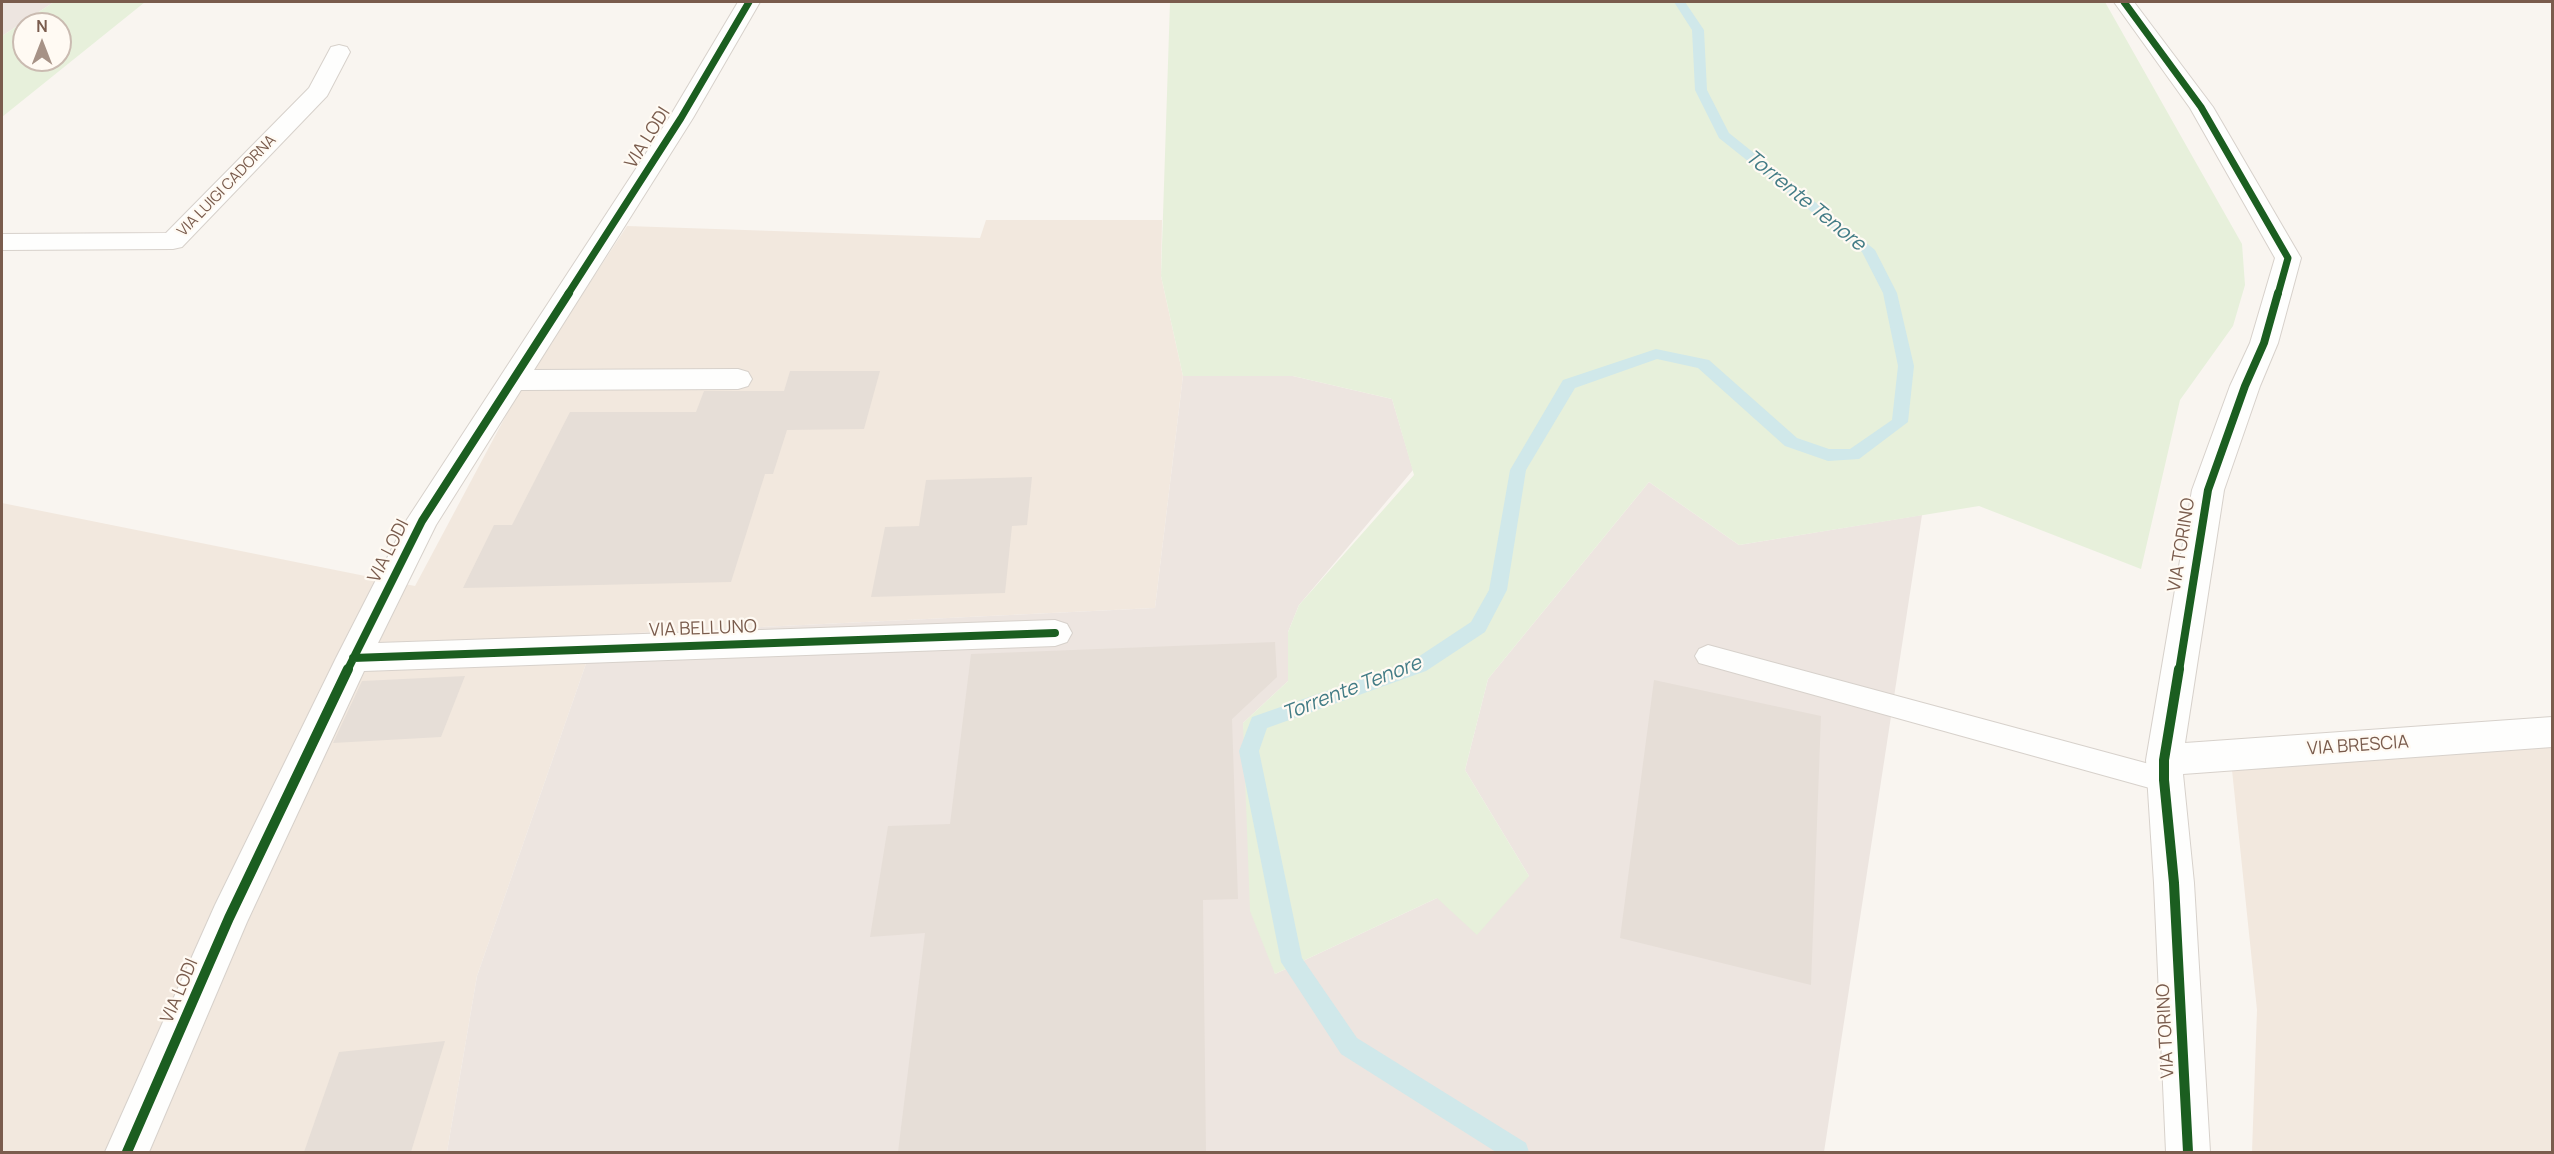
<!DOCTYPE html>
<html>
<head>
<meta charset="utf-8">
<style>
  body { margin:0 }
  #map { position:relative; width:2554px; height:1154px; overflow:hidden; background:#f9f5f0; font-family:Manrope,sans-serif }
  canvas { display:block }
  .frame { position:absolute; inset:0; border:3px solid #7a5c4d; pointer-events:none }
  .north { position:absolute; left:12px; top:12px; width:60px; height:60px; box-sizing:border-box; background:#fffaf3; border:2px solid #cabbb1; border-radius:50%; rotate:0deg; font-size:16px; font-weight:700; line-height:24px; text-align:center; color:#7a5c4d }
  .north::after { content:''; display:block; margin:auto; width:21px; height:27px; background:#a69286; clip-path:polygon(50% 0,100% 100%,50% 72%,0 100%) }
</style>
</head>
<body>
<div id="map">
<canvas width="2554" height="1154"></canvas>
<div class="frame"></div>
<div class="north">N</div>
</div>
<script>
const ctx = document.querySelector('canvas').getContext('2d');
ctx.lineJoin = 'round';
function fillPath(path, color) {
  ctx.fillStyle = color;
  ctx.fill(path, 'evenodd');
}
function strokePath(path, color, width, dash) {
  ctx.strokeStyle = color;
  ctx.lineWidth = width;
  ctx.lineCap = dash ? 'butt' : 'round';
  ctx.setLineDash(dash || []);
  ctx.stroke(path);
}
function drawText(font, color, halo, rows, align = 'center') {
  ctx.font = font + ' Manrope,sans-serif';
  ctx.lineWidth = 4.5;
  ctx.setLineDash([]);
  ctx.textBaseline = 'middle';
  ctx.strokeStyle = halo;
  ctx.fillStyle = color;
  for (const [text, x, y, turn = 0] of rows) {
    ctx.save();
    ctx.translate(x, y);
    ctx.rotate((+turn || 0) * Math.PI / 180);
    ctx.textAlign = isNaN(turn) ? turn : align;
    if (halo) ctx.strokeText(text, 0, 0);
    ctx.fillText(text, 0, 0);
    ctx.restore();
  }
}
const residential = new Path2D(`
  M986,220H1162L1161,276L1183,376L1155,608L596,635L477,976L447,1152H2V503L415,586L519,391L627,226L980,238Z
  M2552,745V1152H2252L2257,1010L2232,770Z`);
const industrial = new Path2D(`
  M2,2H54L2,36Z
  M1183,376H1293L1392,399L1413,470L1299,605L1288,632V681L1243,723L1275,974L1437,898L1529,876L1465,770L1488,679L1649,482L1739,545L1922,515L1824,1152H447L477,976L596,635L1155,608Z`);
const green = new Path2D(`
  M54,2H145L2,117V36ZM24,24H60V60H24Z
  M1170,2H2105L2242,244L2245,285L2233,326L2180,400L2141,569L1979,506L1739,545L1649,482L1488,679L1465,770L1529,876L1477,935L1437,898L1275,974L1250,911L1243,723L1288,681V632L1299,605L1414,475L1392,399L1293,376H1183L1161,276Z`);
const stream = new Path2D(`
  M1674,2H1685L1704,30L1707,90L1729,133L1875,250L1897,293L1914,366L1908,422L1859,459L1828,461L1785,446L1698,368L1657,359L1575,388L1526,470L1507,590L1485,632L1426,671L1267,728L1259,751L1302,958L1357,1038L1526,1143L1529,1152H1496L1341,1054L1281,962L1239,751L1252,717L1412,661L1471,622L1489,590L1510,470L1563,380L1656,349L1709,360L1797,438L1829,449H1850L1892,420L1898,366L1883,293L1862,252L1719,138L1695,90L1692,30Z`);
const building = new Path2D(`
  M790,371H880L864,429L787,430L773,474H765L731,582L463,588L494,525H512L570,412H696L704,391H784Z
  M1032,477L1027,525L1012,526L1005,593L871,597L885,527L919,526L926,480Z
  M1275,642L1277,677L1232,719L1238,899L1203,900L1206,1152H898L925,933L870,937L888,826L950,824L971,654Z
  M465,676L441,737L333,743L362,681Z
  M1654,680L1821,716L1811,985L1620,938Z
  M445,1041L411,1152H304L339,1052Z`);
const service = new Path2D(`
  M1708,645L2164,768L2174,771L2178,780L2174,789L2164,792L1699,663L1695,656L1699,649Z`);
const minor = new Path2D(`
  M738,2H760L693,118L534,370L738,369L748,372L752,379L748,386L738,389L521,390L436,525L378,643L1055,620L1067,624L1072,633L1067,642L1055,646L364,671L247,922L149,1152H105L215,905L336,658L406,521L669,118Z
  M2114,2H2134L2213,107L2301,258L2278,343L2260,386L2224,490L2185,743L2552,717V747L2183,774L2194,883L2210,1152H2166L2154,883L2146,760L2192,490L2230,386L2250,343L2275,258L2190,108Z
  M339,45L347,47L350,52L327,96L182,247L173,249L2,250V234L166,233L309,88L331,47Z`);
const cyclewayFar2 = new Path2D(`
  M2124,2L2201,107L2288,258L2278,294
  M568,294L681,118L749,2`);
const cyclewayFar1 = new Path2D(`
  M353,658L1055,633
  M347,671L422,521L569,293
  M2179,671L2208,490L2245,386L2264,343L2278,293`);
const cycleway = new Path2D(`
  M2179,669L2164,760V780L2174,883L2188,1152
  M127,1152L229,918L348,669`);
const farStreetnames = [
  ["VIA LUIGI CADORNA",227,186,-46]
];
const streetNames = [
  ["VIA LODI",648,138,-58],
  ["VIA TORINO",2182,545,-81],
  ["VIA LODI",389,551,-63],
  ["VIA BELLUNO",703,629,-2],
  ["VIA BRESCIA",2358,746,-4],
  ["VIA LODI",180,991,-67],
  ["VIA TORINO",2166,1031,-93]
];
const waterNames = [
  ["Torrente Tenore",1805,201,39],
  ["Torrente Tenore",1352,689,-21]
];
fillPath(residential, '#f2e8de');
fillPath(industrial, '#ede5e0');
fillPath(green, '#e7f0db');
fillPath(stream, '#d0e8ea');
fillPath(building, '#e6ded7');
strokePath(service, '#d7d1cb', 2);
strokePath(minor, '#d7d1cb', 2);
fillPath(service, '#fefefd');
fillPath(minor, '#fefefd');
strokePath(cyclewayFar2, '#1b5e20', 7);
strokePath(cyclewayFar1, '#1b5e20', 8);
strokePath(cycleway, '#1b5e20', 10);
drawText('15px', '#7a5c4d', '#fffaf3', farStreetnames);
drawText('18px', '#7a5c4d', '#fffaf3', streetNames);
drawText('italic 20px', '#437c86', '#fffaf3', waterNames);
</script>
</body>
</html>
